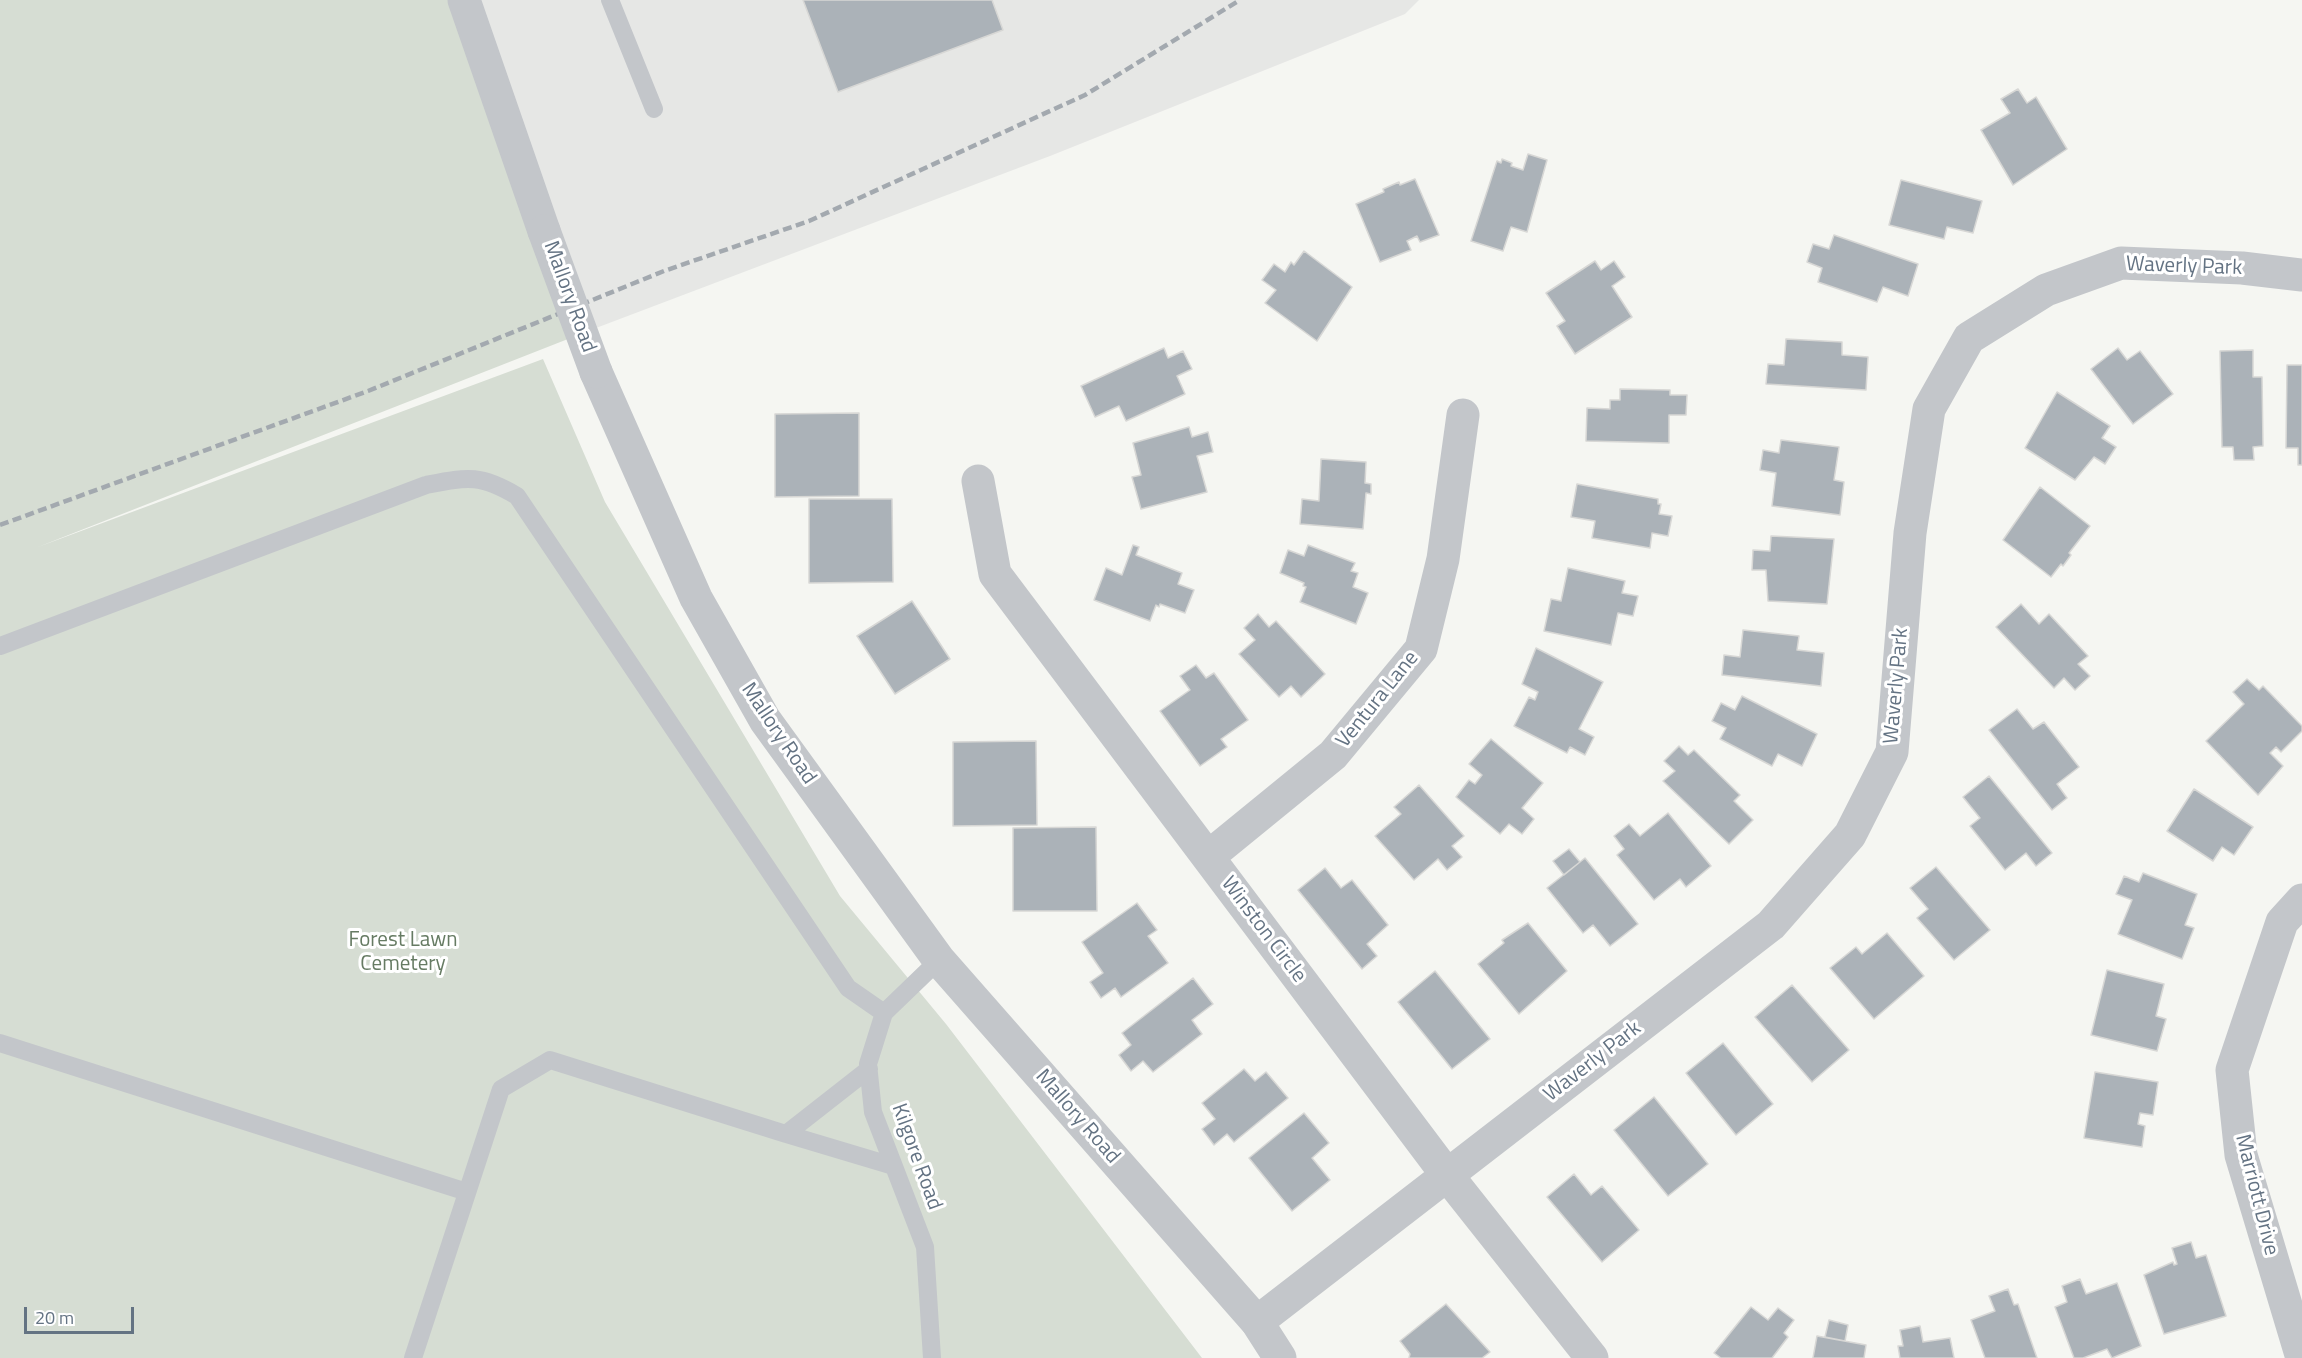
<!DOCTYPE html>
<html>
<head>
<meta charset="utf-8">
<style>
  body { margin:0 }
  #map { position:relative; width:2302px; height:1358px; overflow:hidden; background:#f5f6f2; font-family:"Titillium Web",sans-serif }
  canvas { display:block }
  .scale { position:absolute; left:24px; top:1307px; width:110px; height:27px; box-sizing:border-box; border:3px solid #647383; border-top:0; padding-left:8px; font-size:18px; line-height:21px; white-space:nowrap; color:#647383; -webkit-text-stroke:4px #fff; paint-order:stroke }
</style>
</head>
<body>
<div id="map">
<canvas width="2302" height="1358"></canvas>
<div class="scale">20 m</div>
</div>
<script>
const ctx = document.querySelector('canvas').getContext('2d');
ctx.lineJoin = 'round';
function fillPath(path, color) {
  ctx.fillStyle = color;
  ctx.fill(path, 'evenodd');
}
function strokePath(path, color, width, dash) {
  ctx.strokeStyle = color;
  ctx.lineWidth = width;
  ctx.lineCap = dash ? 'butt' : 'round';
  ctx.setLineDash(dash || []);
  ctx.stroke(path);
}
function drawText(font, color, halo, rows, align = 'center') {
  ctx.font = font + ' "Titillium Web",sans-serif';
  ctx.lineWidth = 6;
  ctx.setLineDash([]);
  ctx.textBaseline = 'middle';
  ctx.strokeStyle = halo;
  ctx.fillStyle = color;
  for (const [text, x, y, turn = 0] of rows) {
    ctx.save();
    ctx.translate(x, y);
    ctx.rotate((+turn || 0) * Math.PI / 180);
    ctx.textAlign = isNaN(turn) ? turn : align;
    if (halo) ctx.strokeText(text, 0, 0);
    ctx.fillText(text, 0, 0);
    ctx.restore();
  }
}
const built = new Path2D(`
  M475,0H1419L1405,14L1050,156L596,328Z`);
const green = new Path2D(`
  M0,0H475L596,328L38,547L543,359L605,502L840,896L946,1024L1202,1358H0Z`);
const building = new Path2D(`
  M803,0H992L1003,30L838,92Z
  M2018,89L2027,103L2036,97L2067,149L2013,185L1981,130L2010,113L2001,99Z
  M1528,154L1547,160L1527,232L1511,227L1503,251L1471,241L1497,161L1501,163L1502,159L1512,163L1511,166L1523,170Z
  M1415,179L1439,235L1420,242L1417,236L1407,241L1411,250L1380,262L1356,204L1384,192L1383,189L1399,182L1400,185Z
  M1901,180L1982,201L1973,233L1947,227L1944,239L1889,225Z
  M1834,235L1918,264L1908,296L1883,287L1877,302L1818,282L1822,268L1807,262L1813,244L1829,249Z
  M1304,251L1352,287L1317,341L1265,303L1276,290L1262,280L1274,264L1285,272L1291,262L1294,265Z
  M1595,261L1601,270L1614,261L1625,277L1612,286L1632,317L1575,354L1557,326L1565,321L1546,293Z
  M1786,339L1842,342V355L1868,357L1866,390L1766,384L1768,364L1784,365Z
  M1164,348L1168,358L1183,351L1192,369L1177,376L1185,394L1126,421L1119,406L1095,417L1081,386Z
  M2118,348L2127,360L2140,351L2173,394L2133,424L2091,369Z
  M2253,350V377H2262L2263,446L2253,447L2254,460H2234L2233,447H2222L2220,351Z
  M2287,365H2302V465H2298V448H2286Z
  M1620,389L1670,390V395H1687L1686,415H1669V443L1586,441L1587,408L1610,409V400H1620Z
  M2057,392L2110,426L2102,438L2116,447L2105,464L2094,457L2075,480L2025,448Z
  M859,413V496L775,497V414Z
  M1189,427L1192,437L1208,432L1213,452L1197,456L1207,492L1141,509L1132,477L1141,475L1133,443Z
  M1781,440L1839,447L1834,480L1844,482L1840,515L1772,506L1776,473L1760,470L1763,450L1779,453Z
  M1321,459L1366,462L1365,483L1371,484V494L1366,493L1363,529L1300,524L1302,499L1319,501Z
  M1577,484L1658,499V504H1661L1659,514L1672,516L1668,536L1652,533L1650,548L1592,538L1595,521L1571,517Z
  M2040,487L2090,526L2069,553L2071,555L2063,566L2061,564L2051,577L2003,540Z
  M809,499H892L893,582L809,583Z
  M1771,536L1834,539L1827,604L1768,601L1766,570H1752L1753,550L1770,551Z
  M1133,545L1139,547L1136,555L1182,573L1178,584L1194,590L1185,613L1160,604L1159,607L1156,605L1150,621L1094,600L1106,568L1122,575Z
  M1308,545L1355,563L1351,571L1358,573L1353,587L1368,593L1356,624L1300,602L1306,587L1303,586L1304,583L1280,573L1288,550L1304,556Z
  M1568,568L1625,581L1622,593L1638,596L1633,616L1618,613L1611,645L1544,631L1551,599L1561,601Z
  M912,601L950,659L895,694L857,636Z
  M2021,604L2039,624L2049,614L2088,656L2078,664L2090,676L2075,690L2064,678L2054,688L1996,627Z
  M1258,614L1269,627L1276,621L1325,674L1301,697L1291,686L1279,697L1239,654L1255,640L1244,628Z
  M1743,630L1799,636L1797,650L1824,653L1821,686L1722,675L1724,655L1740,657Z
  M1536,648L1603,682L1579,729L1594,737L1585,755L1570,747L1567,753L1514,726L1529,697L1535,700L1538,692L1522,684Z
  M1196,665L1206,678L1214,673L1248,720L1221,739L1227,747L1200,766L1160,711L1190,690L1180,676Z
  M2247,679L2259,690L2263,686L2302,726V731L2281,752L2276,747L2270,753L2283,766L2258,795L2206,741L2244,704L2233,692Z
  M1742,696L1817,734L1802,766L1778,754L1772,766L1720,739L1726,728L1712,721L1721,703L1735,710Z
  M2017,709L2033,729L2044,722L2079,767L2057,784L2067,798L2052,810L1989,730Z
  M1491,739L1543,783L1522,808L1534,819L1522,834L1509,824L1500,834L1456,797L1469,780L1475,784L1482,775L1469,764Z
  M1036,741L1037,825L953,826V742Z
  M1679,746L1688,755L1694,750L1740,795L1734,801L1753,820L1729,844L1663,781L1675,771L1664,761Z
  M1989,776L2052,853L2036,866L2026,853L2005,870L1970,826L1980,818L1963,797Z
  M1419,785L1464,836L1452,846L1462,857L1447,870L1438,859L1414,880L1375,836L1401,814L1394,807Z
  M2194,789L2253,827L2234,855L2222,847L2213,861L2167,831Z
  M1668,813L1711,866L1686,887L1680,879L1654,900L1617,855L1624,849L1614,836L1629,824L1640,836Z
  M1096,827L1097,911H1013V828Z
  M1569,849L1580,862L1564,875L1553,861Z
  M1585,858L1638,924L1610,946L1593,925L1583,933L1547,888Z
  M1936,867L1990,930L1954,960L1917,918L1928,909L1910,888Z
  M1325,868L1341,888L1352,880L1388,925L1367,944L1377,956L1362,969L1298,890Z
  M2143,873L2197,894L2185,925L2194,928L2182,959L2118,934L2132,900L2116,894L2124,876L2139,882Z
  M1137,903L1157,930L1148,936L1168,963L1121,997L1115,988L1101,998L1090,982L1103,973L1082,942Z
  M1528,923L1567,971L1519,1014L1478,964L1504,943L1502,940Z
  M1887,933L1924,976L1874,1019L1830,968L1856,947L1862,954Z
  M2107,970L2164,984L2156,1016L2166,1019L2157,1051L2091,1035Z
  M1435,971L1490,1039L1452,1069L1398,1002Z
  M1193,978L1213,1004L1192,1020L1202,1034L1153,1072L1143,1061L1131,1071L1119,1055L1131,1045L1122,1033Z
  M1792,985L1849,1050L1812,1082L1755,1017Z
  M1723,1043L1773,1104L1736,1135L1686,1073Z
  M1244,1069L1255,1081L1266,1072L1288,1098L1234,1142L1227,1134L1214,1145L1202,1129L1215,1119L1202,1103Z
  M2095,1072L2158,1082L2153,1115L2140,1113L2138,1124L2145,1126L2142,1147L2084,1138Z
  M1654,1097L1708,1164L1668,1196L1614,1130Z
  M1304,1113L1329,1143L1312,1158L1330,1180L1292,1211L1249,1158Z
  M1574,1174L1591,1195L1602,1186L1639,1230L1602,1262L1547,1197Z
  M2191,1242L2196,1258L2206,1255L2226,1316L2164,1334L2144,1275L2173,1262L2174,1265L2177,1264L2172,1248Z
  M2080,1279L2086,1294L2117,1283L2141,1346L2112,1358L2107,1349L2083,1358H2074L2055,1307L2067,1302L2062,1286Z
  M2008,1289L2014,1305L2018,1304L2037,1358H1985L1971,1320L1995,1311L1989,1296Z
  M1446,1304L1490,1352L1482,1358H1409L1410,1354L1400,1341Z
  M1751,1307L1768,1320L1778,1308L1794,1320L1784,1333L1788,1337L1772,1358H1721L1714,1353Z
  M1829,1320L1848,1325L1845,1341L1825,1337Z
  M1920,1326L1923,1342L1950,1338L1954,1358H1900L1898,1346H1903L1900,1330Z
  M1817,1336L1866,1345L1864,1358H1813Z`);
const service = new Path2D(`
  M610,0L654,109
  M0,646L426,485C468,477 480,474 517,496L848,988L884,1013
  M0,1043L467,1192
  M786,1134L893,1166
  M413,1358L501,1089L550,1060L786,1134L869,1069
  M932,1358L925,1247L873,1112L868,1064L884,1013L939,960`);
const minor = new Path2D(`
  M978,481L995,574L1447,1175L1592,1358
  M1208,857L1333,755L1421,649L1443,559L1463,415
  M2302,900L2282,922L2232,1070L2241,1155L2302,1358
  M1257,1322L1771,925L1850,835L1892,752L1910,533L1929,409L1969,338L2046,290L2121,263L2242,268L2302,275`);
const tertiary = new Path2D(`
  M464,0L544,231
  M596,372L696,598L765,720L939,960L1257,1322L1280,1358`);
const rail = new Path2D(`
  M0,525L368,391L664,271L809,221L1085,95L1240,0`);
const tertiaryBridge = new Path2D(`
  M544,231L596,372`);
const streetNames = [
  ["Waverly Park",2184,267,2],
  ["Mallory Road",569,297,70],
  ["Waverly Park",1897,686,-85],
  ["Ventura Lane",1378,700,-51],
  ["Mallory Road",778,734,56],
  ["Winston Circle",1263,930,53],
  ["Waverly Park",1593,1062,-38],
  ["Mallory Road",1077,1117,49],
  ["Kilgore Road",916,1157,70],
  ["Marriott Drive",2256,1195,76]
];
const parkNames = [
  ["Forest Lawn",403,941],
  ["Cemetery",403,965]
];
fillPath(built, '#e6e7e5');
fillPath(green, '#d6ddd3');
fillPath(building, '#abb2b8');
strokePath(building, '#d7d7d5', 1.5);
strokePath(service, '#c3c6ca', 18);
strokePath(minor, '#c3c6ca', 33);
strokePath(tertiary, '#c3c6ca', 33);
strokePath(rail, '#a3a9af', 4.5, [9, 4.5]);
strokePath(tertiaryBridge, '#c3c6ca', 33);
drawText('21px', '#647383', '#fff', streetNames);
drawText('21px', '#667b63', '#fff', parkNames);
</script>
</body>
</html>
